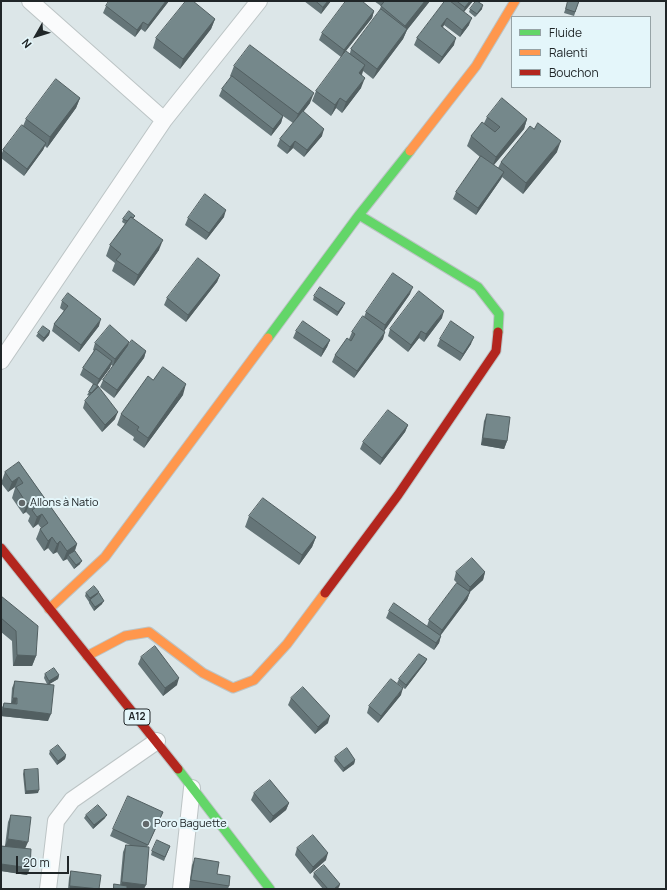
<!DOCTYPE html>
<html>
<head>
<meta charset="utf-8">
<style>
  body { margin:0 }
  #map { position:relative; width:667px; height:890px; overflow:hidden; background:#dce6e8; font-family:Manrope,sans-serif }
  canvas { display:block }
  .frame { position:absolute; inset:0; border:2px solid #202628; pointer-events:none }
  .legend { position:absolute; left:511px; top:16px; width:140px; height:72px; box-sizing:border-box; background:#e4f6fa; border:1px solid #96a3a6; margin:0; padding:5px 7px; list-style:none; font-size:12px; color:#202628 }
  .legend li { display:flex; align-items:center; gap:8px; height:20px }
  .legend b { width:20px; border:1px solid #96a3a6 }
  .north { position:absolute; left:16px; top:16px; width:40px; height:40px; -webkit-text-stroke:3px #e4f6fa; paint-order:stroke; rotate:231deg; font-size:11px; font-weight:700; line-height:16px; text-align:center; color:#202628 }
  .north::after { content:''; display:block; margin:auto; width:14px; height:18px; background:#202628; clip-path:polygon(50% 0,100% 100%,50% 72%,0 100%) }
  .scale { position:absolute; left:16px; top:856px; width:53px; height:18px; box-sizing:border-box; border:2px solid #202628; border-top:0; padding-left:5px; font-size:12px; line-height:14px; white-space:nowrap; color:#202628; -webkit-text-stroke:3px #e4f6fa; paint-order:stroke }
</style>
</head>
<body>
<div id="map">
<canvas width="667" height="890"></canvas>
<div class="frame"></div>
<ul class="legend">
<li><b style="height:5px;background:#63d668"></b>Fluide</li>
<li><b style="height:5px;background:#ff974d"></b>Ralenti</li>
<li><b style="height:5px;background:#b3261e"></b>Bouchon</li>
</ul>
<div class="north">N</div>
<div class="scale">20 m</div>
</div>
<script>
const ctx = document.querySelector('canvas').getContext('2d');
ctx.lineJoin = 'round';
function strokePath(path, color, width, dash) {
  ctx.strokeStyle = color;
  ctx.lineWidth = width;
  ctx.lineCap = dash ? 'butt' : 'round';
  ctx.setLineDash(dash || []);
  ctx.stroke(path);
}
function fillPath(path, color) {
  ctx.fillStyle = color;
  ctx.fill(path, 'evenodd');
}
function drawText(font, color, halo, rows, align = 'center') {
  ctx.font = font + ' Manrope,sans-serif';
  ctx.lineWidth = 4;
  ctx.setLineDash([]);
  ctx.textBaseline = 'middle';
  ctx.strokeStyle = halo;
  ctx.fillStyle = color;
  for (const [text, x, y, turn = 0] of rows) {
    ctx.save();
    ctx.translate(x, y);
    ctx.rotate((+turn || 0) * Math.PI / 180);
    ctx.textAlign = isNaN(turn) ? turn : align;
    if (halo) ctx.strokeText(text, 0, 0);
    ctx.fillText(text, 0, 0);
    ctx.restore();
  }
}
const street = new Path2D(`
  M30,1L164,120
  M1,361L164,120L259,1
  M48,889L56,821L72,800L157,741
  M181,889L192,788`);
const fast = new Path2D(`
  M359,215L478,287L499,314L498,332
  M268,338L359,215L410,151
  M178,769L270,889`);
const slow = new Path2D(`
  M410,151L476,66L515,1
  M49,609L105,557L268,338
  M87,656L125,636L149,632L203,673L233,688L254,680L287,644L325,593`);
const jam = new Path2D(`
  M1,548L178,769
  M325,593L398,495L496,351L498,332`);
const wall = new Path2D(`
  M169,1L145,32L141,29L135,37L103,13L106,6Z
  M304,1H331L321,14Z
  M374,1H430L407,30L403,39L373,79L363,71L362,75L361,88L342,113L336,108L331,116L312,101L316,91L350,53L351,49L379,12L381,6Z
  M445,1H473L464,12L469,25L460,37L444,25L443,27L454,45L439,64L414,45L417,38Z
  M568,1H579L574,16L564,13Z
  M470,9H482L475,17L469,12Z
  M374,11L372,18L341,57L319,40L322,33Z
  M215,19L211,29L180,69L153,48L156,38Z
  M234,66L310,103L303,112L322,136L304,157L293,148L287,154L277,146L280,139L293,123L283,116L281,123L271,136L219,96L222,89L231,77L230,76Z
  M80,98L76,108L47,148L45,146L43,150L24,176L1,158V156L3,150L23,126L26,119Z
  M487,117L527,119L524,129L494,165L498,168L501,162L557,152L523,194L502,177L501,179L476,215L453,199L456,192L480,157L467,146L471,136L484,123Z
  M224,217L206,240L185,225L188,218Z
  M123,219H134L159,250L134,286L112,271L115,263L106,256L110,245L125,224L122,222Z
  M220,275L217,282L186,322L164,305L167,298Z
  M410,294L384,331L383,339L354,378L332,362L335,355L349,339L352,332L364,317L366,312Z
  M314,296L343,307L337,316L313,300Z
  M62,301L99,326L79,352L52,331L54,324L64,311L60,308Z
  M442,318L424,342L419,338L408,352L388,336L390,329Z
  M50,331L49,335L43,342L36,336L38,333Z
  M296,331L330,340L327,347L321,357L293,338Z
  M440,339L471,344L460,361L437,346Z
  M95,343L128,345L146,351L144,358L114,398L100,387L103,380L113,366L111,365L110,368L97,385L115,419L102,432L83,408L85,401L90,396L87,395L89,392L93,384L80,375L83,368L94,351L93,350Z
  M183,395L144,448L133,440L134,437L117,425L121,414Z
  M487,414L507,441L504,449L481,445L484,421Z
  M408,425L405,432L380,465L360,449L363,442Z
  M19,462L77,544L75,551L80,564L74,569L67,559L63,561L57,552L53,554L48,548L44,551L36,539L40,529L41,528L38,524L33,528L28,521L30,516L26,512L23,514L12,498L15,488V487L8,492L1,483L5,472Z
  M249,516L316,537L312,547L299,565L245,527Z
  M456,572H485L483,580L470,592L467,600L441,635L439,643L434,650L386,618L389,611L427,626L429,620L457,583L454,580Z
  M86,593L98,594L102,604L94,611L89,603V602L85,596Z
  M1,596L36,656L32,666H13L12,641L1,632Z
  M141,657L177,685L163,696L138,664Z
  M427,659L425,663L405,689L397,683L399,679Z
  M45,674L59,675L58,679L49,684L48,721L1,716V710L4,703H11L12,688L15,681L47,684L44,678Z
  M401,695L378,723L367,713L369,706Z
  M291,698L328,723L315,734L288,705Z
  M50,751L66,755L65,759L57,765L49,754Z
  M335,757L355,760L354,764L343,772L334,761Z
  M24,770L38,793L25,794L23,774Z
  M254,793L289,803L286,810L270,823L251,800Z
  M163,812L160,819L147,847L144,889H113L114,884L120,885L123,852L126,845H130L110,836L113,829Z
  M11,815L25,849L30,868L27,875L1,871V846H5L8,822Z
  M86,815L105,818L93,829L84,818Z
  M170,846L164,861L151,855L152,851Z
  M297,848L326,860L310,874L295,855Z
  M195,858L217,874L229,886L228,889H198L189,888L192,865Z
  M71,871L99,889H68L69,878Z
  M314,873L340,884L339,887L337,889H323L313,877Z`);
const shadedWall = new Path2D(`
  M166,1H169L145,32L148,25Z
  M328,1H331L321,14L323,7Z
  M425,1H430L407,30L403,39L373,79L377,69L402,36L405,26Z
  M470,1H473L462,14L465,7Z
  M483,5L482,9L475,17Z
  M374,11L372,18L341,57L344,50Z
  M447,18L444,25L438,33L441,26Z
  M472,18L469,25L460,37L462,30Z
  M215,19L211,29L180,69L183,59Z
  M143,22L141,29L135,37L137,30Z
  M456,38L454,45L439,64L442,57Z
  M365,65L361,76L359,73Z
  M365,78L361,88L342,113L346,102Z
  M314,93L310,103L294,124L298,114Z
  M80,98L76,108L47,148L50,137Z
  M340,98L336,108L331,116L335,105Z
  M283,116L281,123L271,136L273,129Z
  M527,119L524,129L492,167L496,157Z
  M324,129L322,136L304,157L307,150Z
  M295,141L293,148L287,154L290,147Z
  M561,141L557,152L523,194L526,183Z
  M46,143L43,150L24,176L27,169Z
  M504,172L501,179L476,215L478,208Z
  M226,210L224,217L206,240L209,233Z
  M163,240L159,250L134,286L138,275Z
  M220,275L217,282L186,322L188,315Z
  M413,287L410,294L383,333L385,325Z
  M345,303L343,307L337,316L338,312Z
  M444,311L442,318L424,342L426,334Z
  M101,319L99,326L79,352L81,345Z
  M50,331L49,335L43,342L44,338Z
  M421,331L419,338L408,352L411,345Z
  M385,332L383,339L354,378L357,371Z
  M474,337L471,344L460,361L463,354Z
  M330,340L327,347L321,357L323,349Z
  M129,342L127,349L113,366L115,359Z
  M146,351L144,358L114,398L117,390Z
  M112,361L110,368L96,387L99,379Z
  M186,384L183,395L144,448L148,438Z
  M118,412L115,419L102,432L105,425Z
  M408,425L405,432L380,465L382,458Z
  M483,438L507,441L504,449L481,445Z
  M19,477L15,487L8,492L12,482Z
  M30,502L26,512L23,514L27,504Z
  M42,514L38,524L33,528L37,517Z
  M52,537L48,548L44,551L48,541Z
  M316,537L312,547L299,565L302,555Z
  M60,541L57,552L53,554L57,544Z
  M77,544L73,554L68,555L67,559L63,561L67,551Z
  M82,561L80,564L74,569L76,565Z
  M485,572L483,580L467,594L470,587Z
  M99,592L97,595L90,600L89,602L90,598Z
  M470,592L467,600L439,637L442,630Z
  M104,601L102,604L94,611L95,607Z
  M441,636L439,643L434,650L436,643Z
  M17,655L36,656L32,666H13Z
  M427,659L425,663L405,689L406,685Z
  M59,675L58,679L48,685L49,681Z
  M179,678L177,685L163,696L165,688Z
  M403,688L401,695L378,723L381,716Z
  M13,698H17L15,705H11Z
  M3,708L51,714L48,721L1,716Z
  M330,716L328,723L315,734L318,727Z
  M66,755L65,759L57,765L58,761Z
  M355,760L354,764L343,772L344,768Z
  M39,790L38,793L25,794L26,791Z
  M289,803L286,810L270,823L273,816Z
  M107,815L105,818L93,829L94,825Z
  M8,839L28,842L25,849L5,846Z
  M328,853L326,860L310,874L313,867Z
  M1,864L30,868L27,875L1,871Z
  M122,882L146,885L144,889H120Z
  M340,884L339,887L337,889H334Z
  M70,886L97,889H69Z`);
const building = new Path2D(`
  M109,1H166L148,25L143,22L137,30L106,6Z
  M186,1H193L215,19L183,59L156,38Z
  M316,1H328L323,7Z
  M346,1H362L374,11L344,50L322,33Z
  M385,1H425L405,26L381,6Z
  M445,1H450L472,18L462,30L447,18L441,26L456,38L442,57L417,38Z
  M457,1H470L465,7Z
  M476,1H477L483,5L477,14L470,9Z
  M568,1H579L575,12L566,9Z
  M381,9L407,29L377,69L351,49Z
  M250,45L314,93L298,114L234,66Z
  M346,51L365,65L359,73L365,78L346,102L340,98L335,105L316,91Z
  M232,76L283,116L273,129L222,89Z
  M56,79L80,98L50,137L26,119Z
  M502,98L527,119L496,157L471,136L482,122L495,132L500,127L487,117Z
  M303,111L324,129L307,150L295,141L290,147L280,139Z
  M538,123L561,141L526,183L501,162L530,126L534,129Z
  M22,125L46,143L27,169L3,150Z
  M481,156L504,172L478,208L456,192Z
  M205,194L226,210L209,233L188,218Z
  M129,211L135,216L133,218L131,217L127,221L123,219Z
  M131,217L163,240L138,275L116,260L121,254L110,245Z
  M198,258L220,275L188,315L167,298Z
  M393,273L413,287L385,325L366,312Z
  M320,287L345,303L338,312L314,296Z
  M419,291L444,311L426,334L421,331L411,345L390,329Z
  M68,293L101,319L81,345L54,324L68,306L62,301Z
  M363,316L385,332L357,371L335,355L347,338L351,341L355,334L352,332Z
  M303,321L330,340L323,349L296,331Z
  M451,321L474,337L463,354L440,339Z
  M110,325L129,342L115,359L95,343Z
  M43,326L50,331L44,338L38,333Z
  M132,340L146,351L117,390L103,380Z
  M96,349L112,361L99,379L83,368Z
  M163,367L186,384L148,438L137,430L139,427L121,414L148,376L153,380Z
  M94,384L98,386V387L92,393L89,392Z
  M98,386L118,412L105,425L85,401Z
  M388,410L408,425L382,458L363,442Z
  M487,414L510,417L507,441L483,438Z
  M19,462L77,544L67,551L60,541L57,544L52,537L48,541L40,529L48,523L42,514L37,517L32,510L35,508L30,502L27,504L16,487L23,483L19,477L12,482L5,472Z
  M263,498L316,537L302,555L249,516Z
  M75,551L82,561L76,565L68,555Z
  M472,558L485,572L470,587L456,572Z
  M457,583L470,592L442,630L429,620Z
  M94,586L99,592L90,598L86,593Z
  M99,593L104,601L95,607L90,600Z
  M1,596L38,626L36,656L17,655L16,631L1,618Z
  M394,603L441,636L436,643L389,611Z
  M155,646L179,678L165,688L141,657Z
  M419,654L427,659L406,685L399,679Z
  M54,668L59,675L49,681L45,674Z
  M391,679L403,688L381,716L369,706Z
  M15,681L54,685L51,714L3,708L4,703L17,704V698H13Z
  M303,687L330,716L318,727L291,698Z
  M58,745L66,755L58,761L50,751Z
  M347,748L355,760L344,768L335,757Z
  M38,769L39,790L26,791L24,770Z
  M270,780L289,803L273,816L254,793Z
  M128,796L163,812L148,845L113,829Z
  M98,805L107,815L94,825L86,815Z
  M11,815L31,817L28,842L8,839Z
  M313,835L328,853L313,867L297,848Z
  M157,840L170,846L165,857L152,851Z
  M126,845L149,847L146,885L122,882Z
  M1,846L31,849L30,868L1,864Z
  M195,858L219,862L217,874L230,876L229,886L191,880Z
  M324,865L340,884L334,889H328L314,873Z
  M71,871L101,875L99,889L70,886Z
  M114,884L127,886V889H114Z`);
const markers = [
  [22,503,4,"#62696b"],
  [146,824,4,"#62696b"]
];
const shields = [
  [137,717,26]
];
const shieldNames = [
  ["A12",137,717]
];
const poiNames = [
  ["Allons à Natio",30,503],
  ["Poro Baguette",154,824]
];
strokePath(street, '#bcc4c5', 18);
strokePath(fast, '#bcc4c5', 11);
strokePath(slow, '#bcc4c5', 11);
strokePath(jam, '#bcc4c5', 11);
strokePath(street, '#fafbfc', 16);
strokePath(fast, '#63d668', 9);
strokePath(slow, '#ff974d', 9);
strokePath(jam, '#b3261e', 9);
fillPath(wall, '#657578');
fillPath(shadedWall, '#525f61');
fillPath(building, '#75888b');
strokePath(building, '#525f61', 1);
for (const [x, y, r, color] of markers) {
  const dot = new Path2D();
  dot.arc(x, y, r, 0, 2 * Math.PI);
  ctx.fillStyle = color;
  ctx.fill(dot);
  strokePath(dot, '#e4f6fa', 1.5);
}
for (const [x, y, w] of shields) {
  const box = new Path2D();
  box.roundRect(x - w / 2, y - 8, w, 16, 3);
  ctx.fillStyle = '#e4f6fa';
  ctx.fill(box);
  strokePath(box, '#202628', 1);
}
drawText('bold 10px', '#202628', null, shieldNames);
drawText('11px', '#202628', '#e4f6fa', poiNames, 'left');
</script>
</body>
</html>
